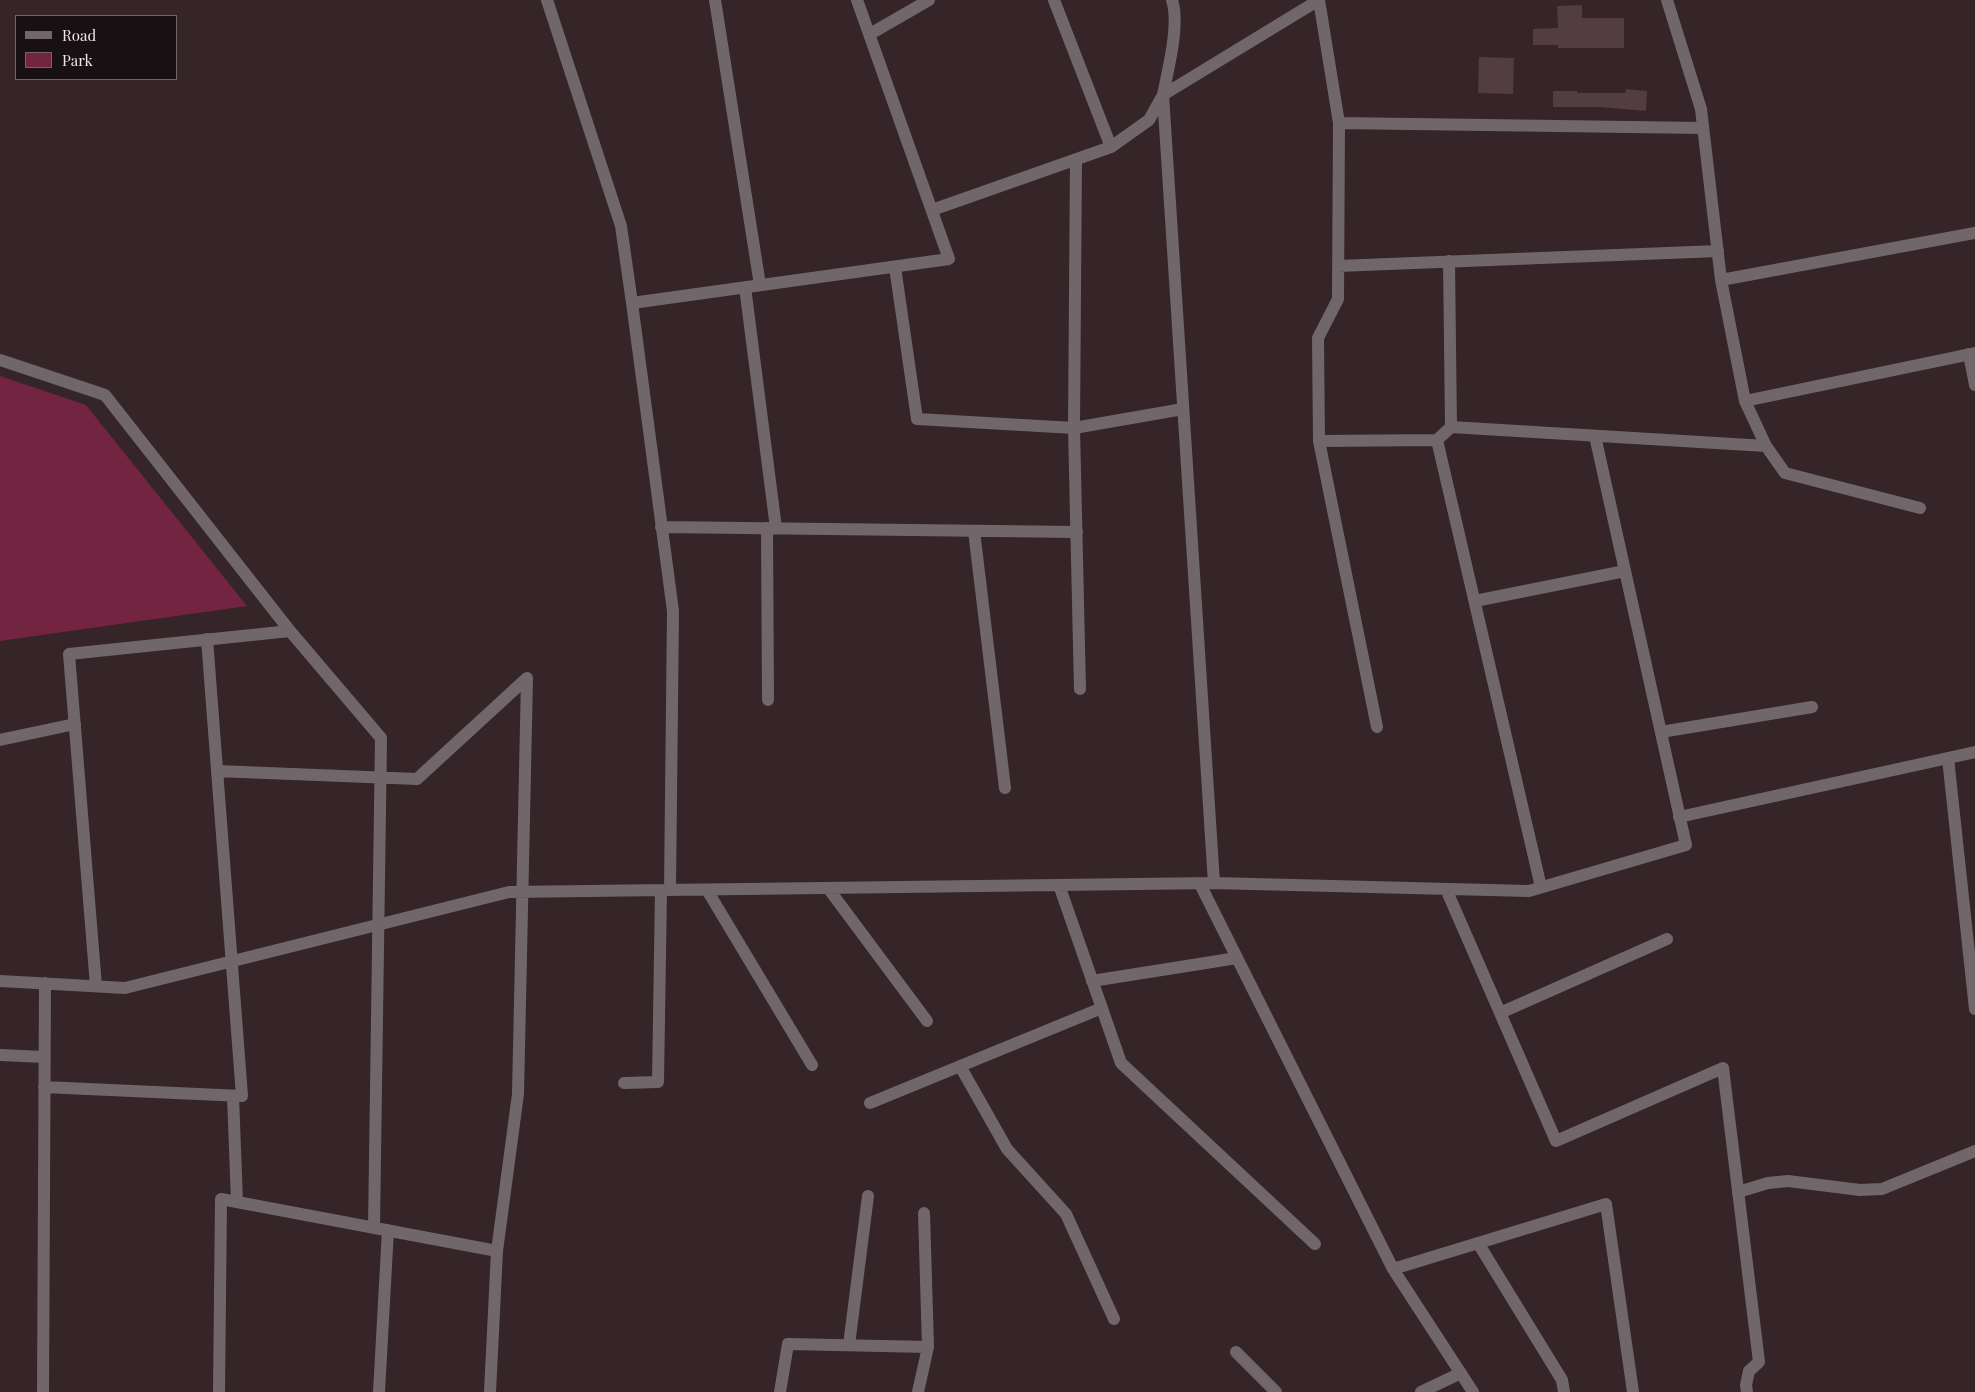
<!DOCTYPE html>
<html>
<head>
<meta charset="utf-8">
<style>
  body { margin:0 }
  #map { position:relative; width:1975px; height:1392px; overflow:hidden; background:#352428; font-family:"Playfair Display",serif }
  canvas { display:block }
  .legend { position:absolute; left:15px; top:15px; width:162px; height:65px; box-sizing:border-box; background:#181012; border:1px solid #6f6568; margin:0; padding:6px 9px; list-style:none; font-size:15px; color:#f2e5e8 }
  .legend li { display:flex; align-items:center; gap:10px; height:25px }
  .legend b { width:25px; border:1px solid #6f6568 }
</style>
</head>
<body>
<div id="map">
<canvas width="1975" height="1392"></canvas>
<ul class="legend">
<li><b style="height:6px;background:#71676a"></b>Road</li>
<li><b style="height:14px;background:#722440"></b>Park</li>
</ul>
</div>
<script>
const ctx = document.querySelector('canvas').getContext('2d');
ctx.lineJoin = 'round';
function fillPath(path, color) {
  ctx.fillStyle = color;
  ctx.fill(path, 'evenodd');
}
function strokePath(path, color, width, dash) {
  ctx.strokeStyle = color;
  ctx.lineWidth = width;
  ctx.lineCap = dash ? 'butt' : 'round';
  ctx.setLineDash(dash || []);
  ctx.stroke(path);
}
const green = new Path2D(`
  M0,376L86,405L247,606L0,641Z`);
const building = new Path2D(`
  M1582,5V18H1624V48H1558V45H1533V29L1558,28L1557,6Z
  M1479,57L1514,58L1513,94L1478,93Z
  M1626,89L1647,91L1646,111L1599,107H1553V91H1577V93H1625Z`);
const street = new Path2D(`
  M547,0L621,226L632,303L673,611L670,890
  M715,0L760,285
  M1054,0L1111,147
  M1172,0C1180,25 1168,69 1163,95L1214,883L1529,891L1686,845L1595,436
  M1319,0L1339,123L1338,299L1318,338L1319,441L1377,727
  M1667,0L1701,109L1721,280L1745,401L1766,446L1785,473L1920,508
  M870,34L929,0
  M1339,123L1703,128
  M1076,159L1074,428L1080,689
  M932,210L1111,147L1149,120L1163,95L1319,0
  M1338,266L1718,251
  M895,267L917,419L1074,428L1183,409
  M1721,280L1975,233
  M745,287L776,528
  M632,303L949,259L857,0
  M1969,354L1975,385
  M0,360L105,395L290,631L381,738L374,1228
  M1745,401L1975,353
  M1451,427L1766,446
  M1437,440L1541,887
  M1319,441L1437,440L1451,427L1449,261
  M661,527L1077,532
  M767,528L768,700
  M974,531L1005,788
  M1475,601L1625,571
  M1661,732L1812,707
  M0,740L75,724
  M1948,758L1975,1009
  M217,771L417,779L527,678
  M1679,817L1975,752
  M1200,884L1393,1269L1473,1392
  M1059,885L1121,1063L1315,1244
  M828,888L927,1021
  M1446,889L1556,1141L1723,1068L1759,1362L1749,1371L1746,1385L1747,1392
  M707,890L812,1065
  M0,981L125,988L509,892L1214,883
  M1092,981L1237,958
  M96,986L69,654L290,631
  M1500,1013L1667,939
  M0,1055L44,1057
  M960,1066L1007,1149L1066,1214L1114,1319
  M624,1083L658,1082L661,890
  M44,1087L242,1096L207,639
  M233,1096L237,1202
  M870,1103L1102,1008
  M1738,1192L1768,1183L1788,1181L1860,1190L1882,1189L1975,1151
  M1478,1243L1562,1380L1564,1392
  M1393,1269L1606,1204L1633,1392
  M849,1345L868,1196
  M1236,1352L1276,1392
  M43,1392L45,983
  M219,1392L221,1199L497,1251
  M379,1392L388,1230
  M490,1392L497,1251L518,1094L527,678
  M780,1392L788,1344L928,1347
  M918,1392L928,1347L924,1213
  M1421,1392L1461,1373`);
fillPath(green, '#722440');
fillPath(building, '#513d42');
strokePath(street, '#71676a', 12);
</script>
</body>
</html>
